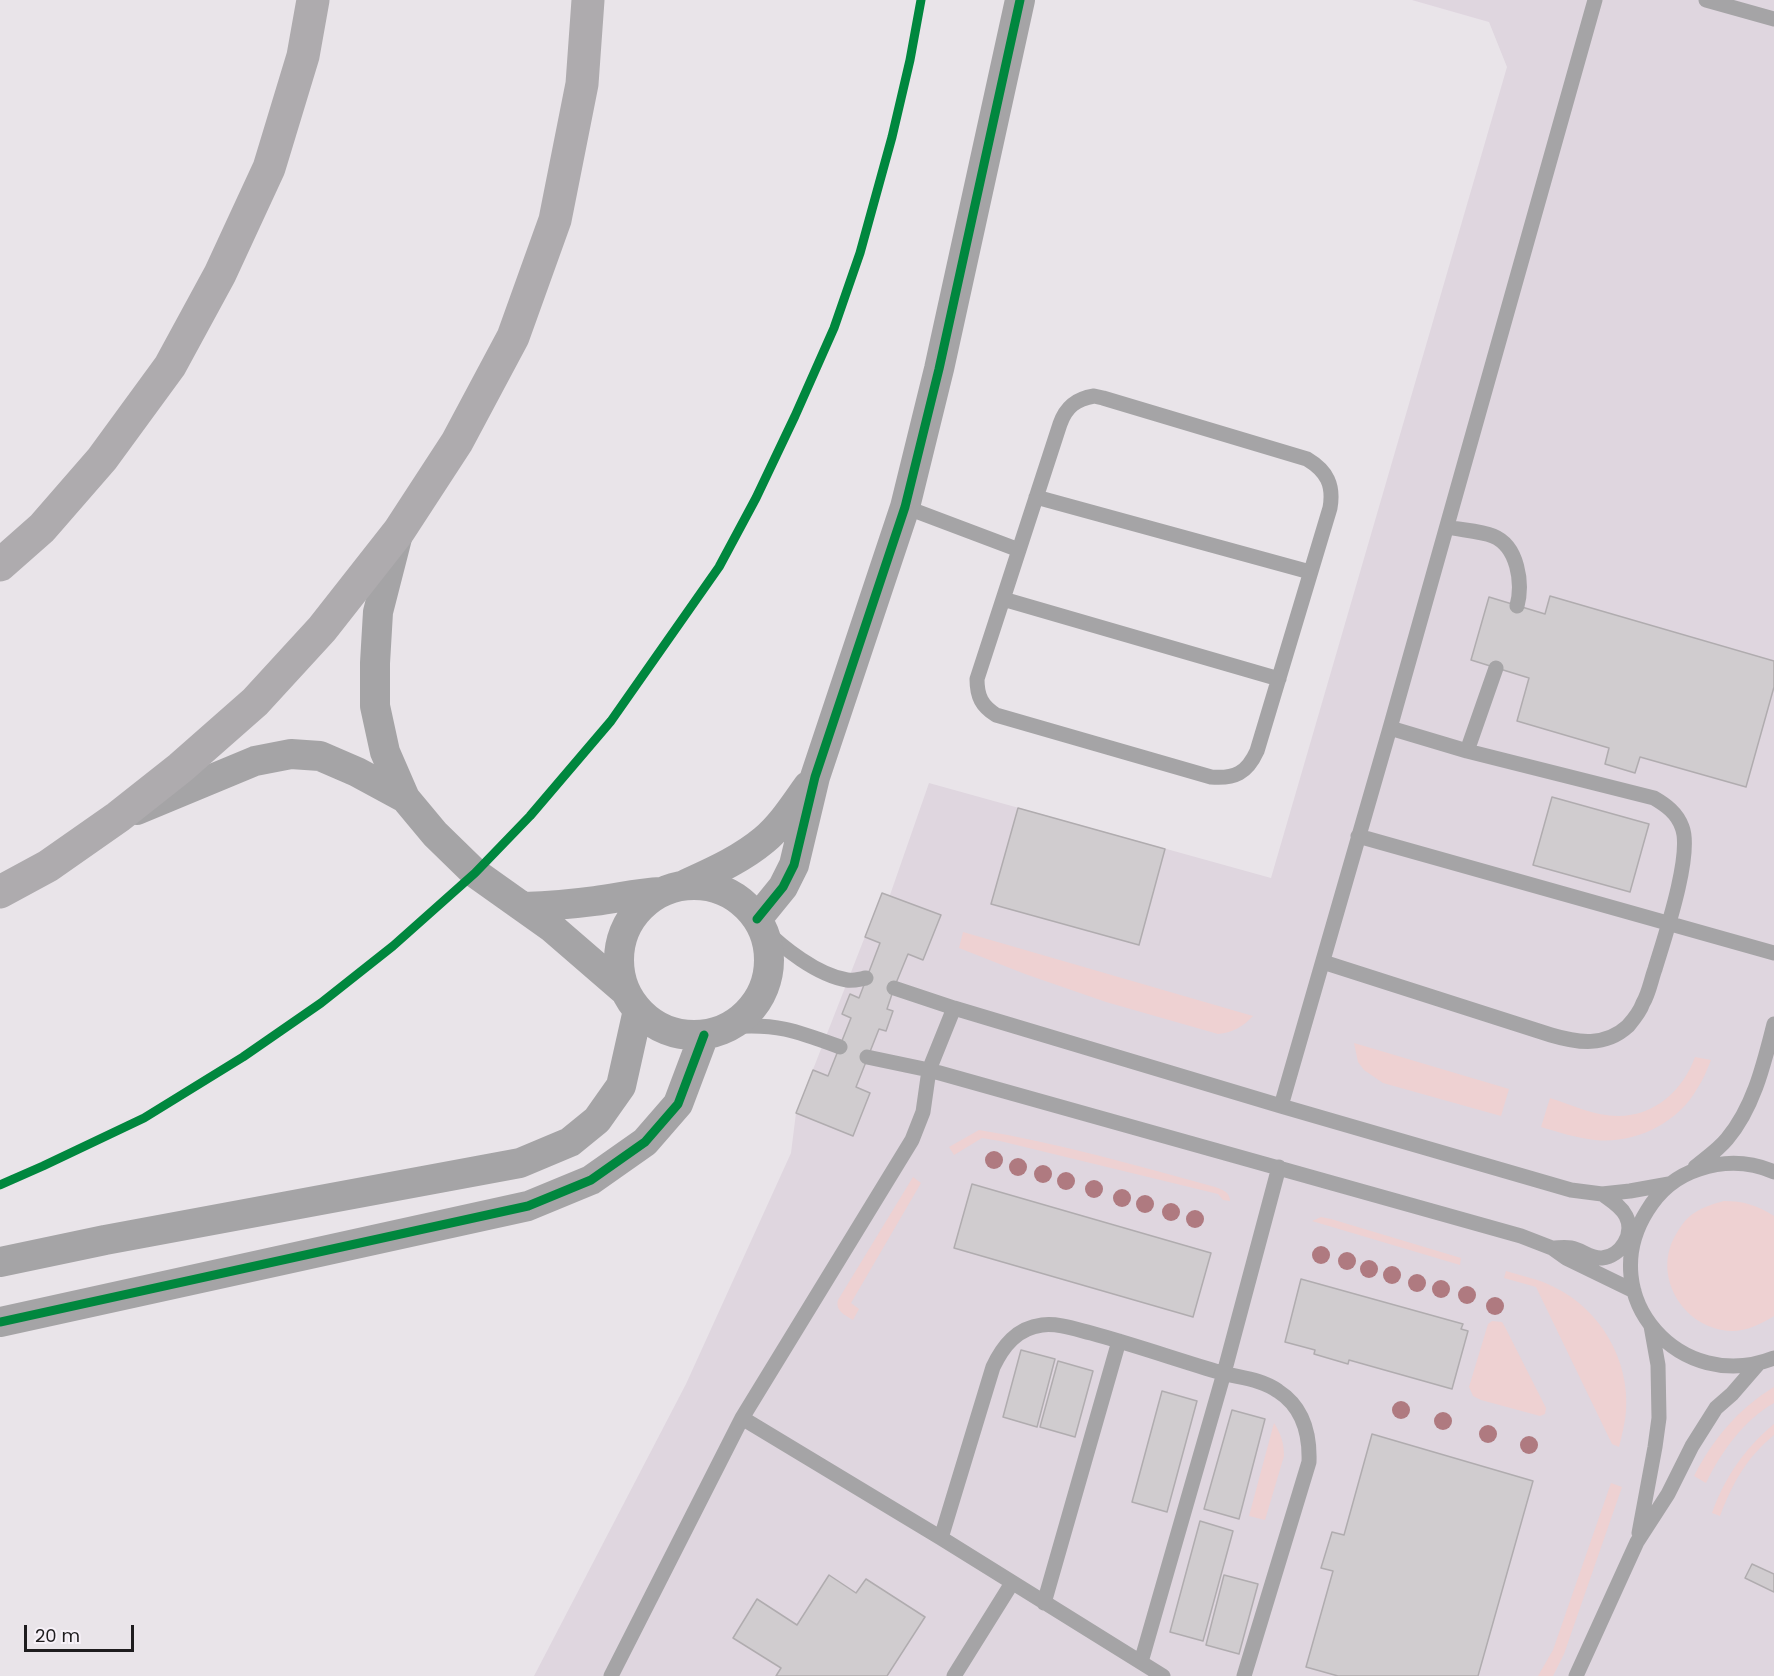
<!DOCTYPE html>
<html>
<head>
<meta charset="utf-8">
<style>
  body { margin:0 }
  #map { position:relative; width:1774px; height:1676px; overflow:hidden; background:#e9e4e9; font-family:Poppins,sans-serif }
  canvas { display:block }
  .scale { position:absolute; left:24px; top:1625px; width:110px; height:27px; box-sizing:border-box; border:3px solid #1e1c1e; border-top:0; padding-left:8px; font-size:18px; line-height:21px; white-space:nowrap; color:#1e1c1e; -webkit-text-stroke:4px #f7f1f8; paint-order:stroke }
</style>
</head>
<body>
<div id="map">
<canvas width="1774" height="1676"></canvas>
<div class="scale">20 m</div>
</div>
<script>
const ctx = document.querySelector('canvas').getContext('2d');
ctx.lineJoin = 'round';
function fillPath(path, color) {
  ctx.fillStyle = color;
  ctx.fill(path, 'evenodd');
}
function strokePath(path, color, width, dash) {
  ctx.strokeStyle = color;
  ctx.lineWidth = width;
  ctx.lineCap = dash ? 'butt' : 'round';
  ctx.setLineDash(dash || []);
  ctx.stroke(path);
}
const built = new Path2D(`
  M1412,0H1774V1676H534L686,1384L791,1153L796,1113L882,893L890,895L929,783L1271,878L1507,67L1489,22Z`);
const green = new Path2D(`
  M963,932L1253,1016C1244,1026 1232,1033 1218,1034L1106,1002L1025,974L959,948Z
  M1354,1043L1509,1089L1501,1116L1383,1083L1364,1070L1358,1062Z
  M1695,1057L1711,1060C1707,1070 1703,1080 1697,1089C1677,1124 1634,1144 1595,1140C1576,1138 1558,1132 1541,1127L1550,1098C1572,1105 1595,1116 1618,1116C1655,1116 1683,1090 1695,1057Z
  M979,1130C1059,1143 1138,1166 1215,1187C1223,1190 1230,1192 1230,1201L1223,1200L1218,1194L1000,1141L982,1138L954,1155L949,1147Z
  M913,1177L921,1183L851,1303L859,1309L853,1320C845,1315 835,1311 838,1300Z
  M1724,1201C1743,1201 1757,1205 1774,1216V1316C1758,1326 1741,1334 1722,1330C1683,1323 1656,1280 1672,1242C1677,1232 1682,1223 1690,1216C1700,1208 1712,1204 1724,1201Z
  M1321,1217L1331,1219L1461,1258L1460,1265L1312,1221Z
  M1506,1271C1522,1276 1539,1279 1554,1287C1600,1309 1630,1360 1626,1411C1625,1423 1622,1435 1619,1447L1612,1444L1536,1287L1504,1278Z
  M1492,1321L1502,1322L1505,1327L1546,1408L1545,1414L1540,1416L1481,1400L1473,1396L1469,1387L1488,1324Z
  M1774,1387V1403C1744,1420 1721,1452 1706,1483L1694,1476C1713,1439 1738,1409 1774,1387Z
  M1274,1423C1281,1434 1284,1443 1284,1456L1265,1520L1249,1516Z
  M1774,1424V1435C1747,1457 1732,1484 1720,1516L1712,1513C1725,1477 1745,1448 1774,1424Z
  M1611,1483L1622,1487L1564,1654L1553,1676H1538L1553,1650Z`);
const building = new Path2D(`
  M1550,596L1774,661V687L1746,787L1640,757L1635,773L1605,764L1609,748L1517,721L1529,678L1471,660L1489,597L1545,614Z
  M1552,797L1649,824L1630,892L1533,865Z
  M1018,808L1165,849L1139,945L991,904Z
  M882,893L941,915L923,960L908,954L894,988L887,1009L893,1011L886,1031L879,1029L856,1087L870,1093L853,1136L796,1113L813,1070L828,1076L851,1018L842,1014L850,994L859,998L880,943L865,937Z
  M972,1184L1211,1253L1193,1317L954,1248Z
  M1301,1279L1463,1324L1461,1329L1468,1331L1452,1389L1349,1360L1348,1364L1314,1354L1315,1350L1285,1342Z
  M1021,1350L1055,1359L1037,1427L1003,1417Z
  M1058,1361L1093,1371L1075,1437L1040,1427Z
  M1162,1391L1197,1401L1167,1512L1132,1502Z
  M1232,1410L1265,1419L1239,1519L1204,1509Z
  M1372,1434L1533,1481L1478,1676H1338L1306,1667L1333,1571L1321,1568L1332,1532L1344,1535Z
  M1200,1521L1233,1531L1203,1641L1170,1632Z
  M1752,1564L1774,1574V1592L1745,1578Z
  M829,1575L856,1593L866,1579L925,1617L887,1676H776L781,1668L733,1638L757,1599L797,1625Z
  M1224,1575L1258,1584L1239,1654L1206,1645Z`);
const service = new Path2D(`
  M1706,0L1774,19
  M1094,396L1103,398L1307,459C1327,471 1334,485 1330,508L1257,751C1247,773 1235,779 1211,777L996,715C982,706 977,697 977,679L1060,424C1066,407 1076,399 1094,396Z
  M1036,497L1310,572
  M905,507L1019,550
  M1447,527C1461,530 1481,531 1493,536C1518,546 1523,583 1517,606
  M1003,599L1279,679
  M1467,751L1496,668
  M1358,836L1774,953
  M762,927C783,948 817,975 847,980C853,981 860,979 866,978
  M1323,962L1551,1035C1578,1043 1605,1047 1628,1026C1634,1019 1640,1012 1643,1003C1649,993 1651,980 1655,969C1664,939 1693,854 1682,827C1677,813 1666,805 1654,798L1467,751L1390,728
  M894,988L954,1008L1281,1106L1571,1190L1602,1194L1630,1191L1669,1184
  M730,1027C777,1023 797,1031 840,1047
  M867,1057L929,1070L1521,1236L1552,1248L1566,1258L1634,1291
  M1281,1106L1390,728L1595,0
  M1695,1167C1706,1158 1718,1150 1727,1139C1754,1107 1764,1063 1774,1024
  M1774,1172C1749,1161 1724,1161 1699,1169C1677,1176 1659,1191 1647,1211C1593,1297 1681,1395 1774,1358
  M1552,1248C1558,1248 1565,1247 1571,1248C1582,1250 1591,1259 1602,1258C1621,1256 1635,1234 1626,1216C1621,1206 1610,1200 1602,1194
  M742,1418L941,1538L1163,1676
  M1639,1533L1655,1447L1659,1418L1658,1365L1651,1326
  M941,1538L993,1367C1003,1346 1017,1328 1042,1325C1058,1323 1075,1329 1091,1333C1135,1345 1178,1360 1222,1373C1241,1378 1261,1379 1278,1391C1303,1407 1310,1434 1309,1462L1244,1676
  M1044,1603L1119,1341
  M1141,1662L1224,1373L1279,1167
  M611,1676L742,1418L912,1140L923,1112L929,1070L954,1008
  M954,1676L1012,1583
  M1576,1676L1637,1542L1668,1494L1692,1446L1716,1408L1732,1394L1758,1364`);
const minor = new Path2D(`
  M398,534L378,612L375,663V706L385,752L405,798L435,834L475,873L551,927L625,991
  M137,810L255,761L291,754L320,756L357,772L405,798
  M619 960a75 75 0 1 1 150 0a75 75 0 1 1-150 0Z
  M684,885C712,872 740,860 764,840C782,825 795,804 808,786
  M524,907C548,906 572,904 595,901C618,898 639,893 661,892
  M757,919L783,887L794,865L815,777L905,507L939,369L1020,0
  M0,1262L105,1240L520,1163L570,1142L597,1120L621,1086L638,1010
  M0,1322L528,1206L591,1180L645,1142L678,1104L704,1035`);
const motorway = new Path2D(`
  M0,565L42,528L102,459L170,366L220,274L269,168L303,56L313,0
  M0,892L48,866L118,817L180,768L255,702L322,629L399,531L457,442L513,337L555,220L582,84L588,0`);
const cycleway = new Path2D(`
  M757,919L783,887L794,865L815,777L905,507L939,369L1020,0
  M0,1185L43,1166L144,1118L243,1057L321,1003L393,946L475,873L530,816L611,721L719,567L756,498L795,416L834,328L860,253L892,137L910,60L921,0
  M0,1322L528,1206L591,1180L645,1142L678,1104L704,1035`);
const trees = [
  [994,1160],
  [1018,1167],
  [1043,1174],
  [1066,1181],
  [1094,1189],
  [1122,1198],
  [1145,1204],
  [1171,1212],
  [1195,1219],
  [1321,1255],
  [1347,1261],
  [1369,1269],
  [1392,1275],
  [1417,1283],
  [1441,1289],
  [1467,1295],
  [1495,1306],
  [1401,1410],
  [1443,1421],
  [1488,1434],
  [1529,1445]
];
fillPath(built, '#dfd6df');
fillPath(green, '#eed1d2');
fillPath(building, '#d0cccf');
strokePath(building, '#b0acaf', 1.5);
strokePath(service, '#a5a4a6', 15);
strokePath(minor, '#a5a4a6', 30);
strokePath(motorway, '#aeabae', 33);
strokePath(cycleway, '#00873e', 9);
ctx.fillStyle = '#af7a80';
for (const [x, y] of trees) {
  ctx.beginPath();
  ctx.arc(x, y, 9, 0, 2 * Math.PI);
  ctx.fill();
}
</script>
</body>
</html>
